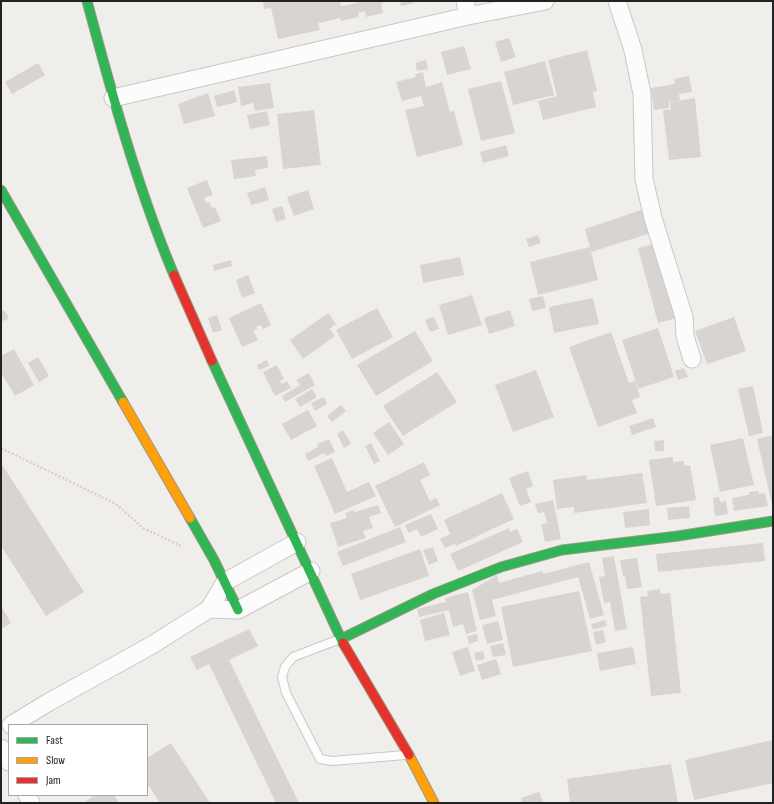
<!DOCTYPE html>
<html>
<head>
<meta charset="utf-8">
<style>
  body { margin:0 }
  #map { position:relative; width:774px; height:804px; overflow:hidden; background:#f0eeeb; font-family:"Sofia Sans Condensed",sans-serif }
  canvas { display:block }
  .frame { position:absolute; inset:0; border:2px solid #222; pointer-events:none }
  .legend { position:absolute; left:8px; top:724px; width:140px; height:72px; box-sizing:border-box; background:#fff; border:1px solid #a7a7a7; margin:0; padding:5px 7px; list-style:none; font-size:12px; color:#222 }
  .legend li { display:flex; align-items:center; gap:8px; height:20px }
  .legend b { width:20px; border:1px solid #a7a7a7 }
</style>
</head>
<body>
<div id="map">
<canvas width="774" height="804"></canvas>
<div class="frame"></div>
<ul class="legend">
<li><b style="height:5px;background:#30b455"></b>Fast</li>
<li><b style="height:5px;background:#ff9f0a"></b>Slow</li>
<li><b style="height:5px;background:#e5322d"></b>Jam</li>
</ul>
</div>
<script>
const ctx = document.querySelector('canvas').getContext('2d');
ctx.lineJoin = 'round';
function fillPath(path, color) {
  ctx.fillStyle = color;
  ctx.fill(path, 'evenodd');
}
function strokePath(path, color, width, dash) {
  ctx.strokeStyle = color;
  ctx.lineWidth = width;
  ctx.lineCap = dash ? 'butt' : 'round';
  ctx.setLineDash(dash || []);
  ctx.stroke(path);
}
const building = new Path2D(`
  M263,1H340L341,6L357,3V1L385,2L381,3L383,13L366,17L365,11L358,13L359,17L341,21L340,18L318,23L320,30L278,39L271,8L264,9Z
  M400,1H414V3L401,6Z
  M509,38L516,57L501,62L495,42Z
  M464,46L471,69L447,75L441,52Z
  M587,50L597,91L593,92L596,107L543,120L538,101L557,96L548,60Z
  M426,60L428,69L417,71L415,63Z
  M545,61L554,95L513,105L504,72Z
  M38,63L45,75L12,94L5,82Z
  M423,72L426,87L442,82L450,112L454,111L463,145L417,157L405,110L424,106L421,96L402,101L396,82L416,77L415,74Z
  M689,76L692,92L679,94L680,100L669,102V108L654,110L651,88L675,84L674,79Z
  M501,81L515,133L481,141L468,89Z
  M270,83L274,108L255,111L253,103L241,106L238,87Z
  M234,90L237,102L217,107L214,96Z
  M208,93L215,116L184,124L178,104Z
  M695,98L701,157L669,160L663,110H671L670,102Z
  M314,110L321,165L283,169L277,114Z
  M267,111L270,125L250,129L247,115Z
  M506,145L509,156L483,163L480,152Z
  M267,156L268,168L255,170L256,176L234,179L231,160Z
  M207,180L213,195L204,198L206,203L209,202L212,208L215,207L221,221L203,228L187,188Z
  M265,187L269,200L251,205L247,193Z
  M308,190L314,209L294,216L287,197Z
  M282,206L286,219L276,222L272,209Z
  M644,209L651,233L591,252L598,280L538,295L530,262L590,247L585,229Z
  M538,235L541,243L529,247L526,239Z
  M658,243L677,318L658,323L638,248Z
  M460,257L464,275L423,283L420,265Z
  M231,260L232,266L214,271L213,265Z
  M248,275L255,293L242,298L236,280Z
  M472,295L482,325L448,335L439,305Z
  M543,296L546,308L532,311L529,299Z
  M593,298L599,324L554,333L549,307Z
  M261,303L271,325L263,329L261,325L256,327L257,329L253,331L258,340L242,347L229,318Z
  M377,308L393,337L352,359L336,330Z
  M4,310L9,318L1,322V311Z
  M510,310L515,326L489,334L484,318Z
  M328,313L336,324L329,329L335,336L303,359L290,340Z
  M217,315L222,330L213,333L208,318Z
  M434,317L439,329L430,332L425,320Z
  M734,317L746,351L707,364L695,331Z
  M658,328L674,377L638,389L622,340Z
  M415,331L433,361L376,396L357,365Z
  M611,332L629,383L635,381L640,397L632,400L637,413L598,427L569,347Z
  M14,349L34,385L15,396L1,372V356Z
  M38,357L49,376L39,382L28,363Z
  M267,360L269,366L259,370L257,365Z
  M277,365L284,379L280,381L282,384L287,381L291,388L275,396L263,372Z
  M684,368L688,377L678,380L675,371Z
  M536,370L554,417L513,432L495,385Z
  M437,372L457,402L403,436L383,406Z
  M309,373L315,385L285,402L282,396L300,385L296,380Z
  M753,386L763,433L749,436L738,389Z
  M312,389L317,397L300,407L295,399Z
  M324,397L327,404L315,411L311,403Z
  M341,405L346,411L332,422L327,416Z
  M308,410L317,426L291,440L282,424Z
  M653,418L656,427L632,435L629,426Z
  M389,422L404,444L388,455L373,433Z
  M343,430L351,444L344,448L337,434Z
  M773,435V505H772L757,439Z
  M743,438L754,485L720,492L710,445Z
  M329,439L335,452L326,456L324,453L308,461L305,454L318,447L317,444Z
  M664,440V451H655L654,441Z
  M371,443L380,461L374,464L365,446Z
  M673,457V462L684,461L685,466L690,465L696,500L656,506L649,460Z
  M332,458L347,492L369,482L376,496L335,514L314,466Z
  M424,462L430,475L420,480L430,501L436,498L440,505L395,527L375,486Z
  M1,463L84,592L46,616L1,546Z
  M528,471L533,486L526,489L531,502L520,506L509,478Z
  M642,473L647,503L574,513V507L557,509L553,480L586,475L587,480Z
  M758,491L759,494L765,493L768,506L734,511L732,498L749,495V492Z
  M502,493L514,519L456,546L455,544L445,548L440,539L450,534L444,520Z
  M719,497L720,502L726,501L728,514L715,516L713,498Z
  M553,500L561,539L545,542L541,524L547,523L544,512L538,513L535,504Z
  M378,505L381,513L369,517L373,528L363,531L366,538L338,547L330,523L347,518L345,513L354,510L355,512Z
  M689,506L690,518L668,520L667,508Z
  M649,509L650,525L625,528L623,512Z
  M431,514L438,529L421,537L417,529L409,533L405,525Z
  M400,527L406,542L343,566L337,552Z
  M509,528L510,532L517,529L523,542L458,571L450,554Z
  M763,543L765,561L658,572L656,554Z
  M433,547L438,561L429,565L423,550Z
  M420,549L429,576L360,600L351,574Z
  M614,556L627,629L615,631L610,602L604,603L599,577L605,576L602,558Z
  M637,558L642,587L627,589L625,576H623L620,560Z
  M589,562L604,615L590,619L578,577L492,600L496,616L480,620L472,590L497,575L499,583L542,571L543,574Z
  M660,589L661,594L670,593L681,693L651,696L640,597L648,596L647,591Z
  M579,591L592,651L513,667L501,607Z
  M468,592L477,631L466,634L463,624L453,627L449,610L419,617L417,609L446,602L445,598Z
  M1,606L11,623L1,629Z
  M444,613L450,635L425,641L420,620Z
  M605,620L607,626L593,630L591,624Z
  M498,621L503,640L487,644L482,625Z
  M249,629L258,646L229,660L299,803H276L209,664L197,670L190,657Z
  M603,630L606,642L596,645L593,632Z
  M477,634L478,641L469,644L467,636Z
  M503,643L506,655L493,657L490,646Z
  M468,647L475,671L460,676L452,652Z
  M633,647L636,664L600,671L597,653Z
  M483,651L485,659L476,661L474,653Z
  M496,659L501,674L482,680L477,665Z
  M773,740V783L694,800L685,760Z
  M171,743L210,803H160L147,783V758Z
  M671,764L678,803H570L567,779Z
  M539,792L543,803H522L521,798Z
  M95,795H114L119,803H83Z`);
const path = new Path2D(`
  M1,448L116,504L143,528L181,546`);
const lane = new Path2D(`
  M340,639L293,657L285,667L282,677L286,693L320,759L332,761L406,755`);
const street = new Path2D(`
  M465,1L468,16
  M617,1L633,50L642,94L644,179L653,218L684,317L685,336L692,359
  M113,98L468,16L545,1
  M209,609L238,610L311,571
  M11,725L49,702L152,645L209,609L225,582L297,542
  M1,748L9,762
  M27,795L31,803`);
const fast = new Path2D(`
  M87,1C112,94 137,187 174,275
  M1,190L123,402
  M212,361L343,643
  M190,518L214,560L238,610
  M341,639L433,594L501,567L562,550L678,536L773,521`);
const slow = new Path2D(`
  M123,402L190,518
  M409,755L434,803`);
const jam = new Path2D(`
  M174,275L212,361
  M343,643L409,755`);
fillPath(building, '#d7d4d2');
strokePath(lane, '#c9c8c7', 10);
strokePath(street, '#c9c8c7', 19);
strokePath(fast, '#999a82', 11);
strokePath(slow, '#999a82', 11);
strokePath(jam, '#999a82', 11);
strokePath(path, '#dccecd', 2.5, [2, 2]);
strokePath(lane, '#fdfcfc', 8);
strokePath(street, '#fdfcfc', 17);
strokePath(fast, '#30b455', 9);
strokePath(slow, '#ff9f0a', 9);
strokePath(jam, '#e5322d', 9);
</script>
</body>
</html>
